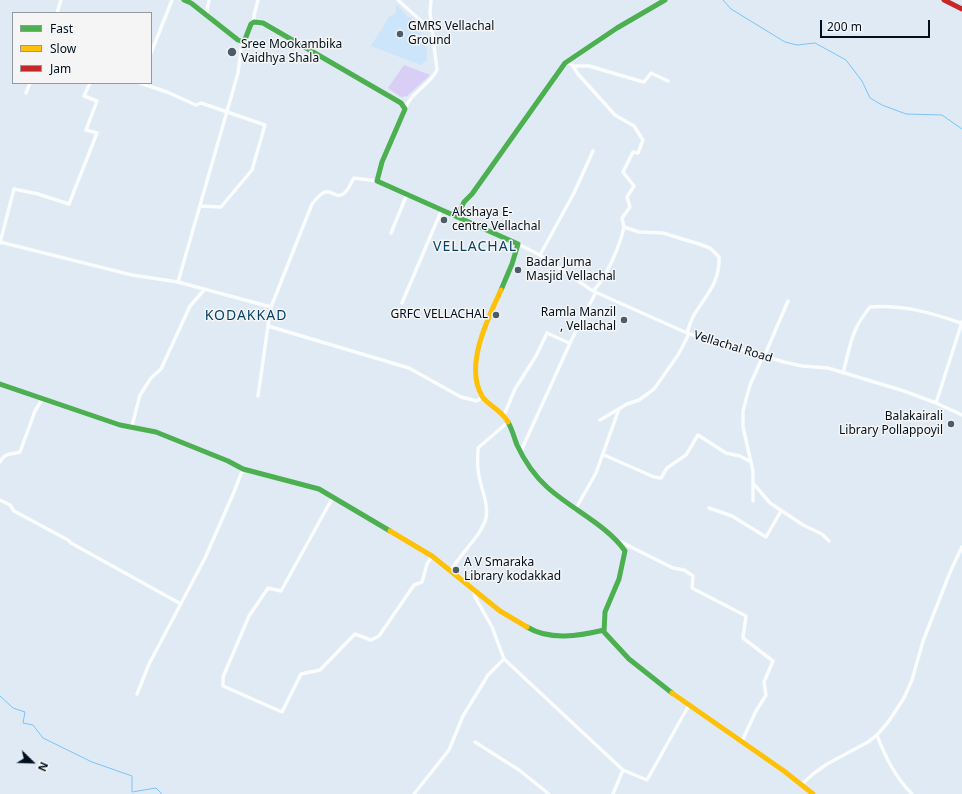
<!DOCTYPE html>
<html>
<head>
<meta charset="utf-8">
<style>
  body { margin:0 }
  #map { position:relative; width:962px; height:794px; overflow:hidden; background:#dfeaf4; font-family:"Noto Sans",sans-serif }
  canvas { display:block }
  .legend { position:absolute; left:12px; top:12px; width:140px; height:72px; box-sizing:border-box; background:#f5f5f5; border:1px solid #93999f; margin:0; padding:5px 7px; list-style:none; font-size:12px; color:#00101f }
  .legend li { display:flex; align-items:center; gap:8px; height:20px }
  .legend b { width:20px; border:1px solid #93999f }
  .north { position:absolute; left:12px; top:742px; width:40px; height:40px; -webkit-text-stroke:3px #f5f5f5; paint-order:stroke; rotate:113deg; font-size:11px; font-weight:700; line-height:16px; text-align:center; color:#00101f }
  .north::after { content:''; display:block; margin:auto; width:14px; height:18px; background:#00101f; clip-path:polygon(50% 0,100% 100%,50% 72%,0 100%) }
  .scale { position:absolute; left:820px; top:20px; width:110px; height:18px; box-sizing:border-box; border:2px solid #00101f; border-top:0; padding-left:5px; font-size:12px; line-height:14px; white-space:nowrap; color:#00101f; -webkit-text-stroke:3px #f5f5f5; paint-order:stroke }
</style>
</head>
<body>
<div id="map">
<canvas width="962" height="794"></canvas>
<ul class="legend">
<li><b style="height:5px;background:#4caf50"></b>Fast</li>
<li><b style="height:5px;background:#ffc107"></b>Slow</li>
<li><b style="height:5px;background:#c62828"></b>Jam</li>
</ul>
<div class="north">N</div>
<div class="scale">200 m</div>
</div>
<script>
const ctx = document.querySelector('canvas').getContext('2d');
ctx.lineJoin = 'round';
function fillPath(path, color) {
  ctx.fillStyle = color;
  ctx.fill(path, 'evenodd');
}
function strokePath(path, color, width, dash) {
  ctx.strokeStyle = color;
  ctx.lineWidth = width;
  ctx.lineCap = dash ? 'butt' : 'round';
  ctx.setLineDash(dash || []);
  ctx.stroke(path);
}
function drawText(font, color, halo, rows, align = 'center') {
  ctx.font = font + ' "Noto Sans",sans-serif';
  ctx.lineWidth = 3;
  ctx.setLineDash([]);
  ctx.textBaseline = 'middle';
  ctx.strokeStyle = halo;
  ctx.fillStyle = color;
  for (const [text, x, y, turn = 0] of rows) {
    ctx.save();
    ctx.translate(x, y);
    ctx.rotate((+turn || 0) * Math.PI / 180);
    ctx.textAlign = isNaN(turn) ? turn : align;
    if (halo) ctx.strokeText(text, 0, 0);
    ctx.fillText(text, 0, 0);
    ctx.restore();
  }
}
const built = new Path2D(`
  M396,4L408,17L412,18L413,23L420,29L423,37L427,50V60L421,65L371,46L389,17L396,13Z`);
const green = new Path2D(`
  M404,65L430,75L407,96L401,97L388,88Z`);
const stream = new Path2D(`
  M723,0L731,9L785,42L797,45L815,43L846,60L862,81L870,98L882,105L906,114L942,115L962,129
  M0,696L13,708L25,712L23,723L33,725L43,738L92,762L132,776V792L156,788L162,794`);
const street = new Path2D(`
  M398,0L432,31
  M57,13L61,0
  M206,15L209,0
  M254,22V15L258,0
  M242,42L238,73L178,282L271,307L268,326L409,368L461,397L477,401L482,397
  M151,53L172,0
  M567,61L573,66L578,74L615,115L634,126L643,140L638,153L633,152L623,172L634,186L627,197L630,207L622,218L624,227
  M573,66H589L640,81L644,82L651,73L668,81
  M140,83L167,92L196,105L201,103L207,105L265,125L252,170L221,207L200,206
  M26,93L30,83
  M405,109C410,93 430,85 437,70L430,13L431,0
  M391,233L407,194
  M0,242L132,275L178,282
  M0,243L14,189L38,194L69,204L97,133L86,130L97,101L84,96L90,83
  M518,244L540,255L593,291L687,333L784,362L802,366L828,368L904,391L936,403L962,415
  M540,255L574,193L593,151
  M593,291C606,278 620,246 624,227L639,232L663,233L699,244L710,248L719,257C720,283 706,295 694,315C691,320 689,327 687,333
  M402,303L442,209
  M271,307L312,204C331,179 331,201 343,194C349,190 350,184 354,178L377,181
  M764,357L788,301
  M843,373C851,344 850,332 870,307C901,304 932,313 961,323
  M258,396L268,326
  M936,403L962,322
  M504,415L515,389L536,356L547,333L569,343L571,341L596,292
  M600,420L627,404L639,400L654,389L678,355L689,334
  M132,426L140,395L151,378L161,369L190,306L205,289
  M521,451L571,341
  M604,455L654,477L661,478L667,468L686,455L698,435L726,453L740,456L751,462
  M0,462C5,452 10,455 20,452L35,411L43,398
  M753,483L770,503L803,525L822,534L829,541
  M333,497L281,591L268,588L249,616L223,677V686L282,712L301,674L320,670L355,634L371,640L379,636L414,585L422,582L427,564L432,556
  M0,500L10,505L14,511L68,540L71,543L181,604
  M753,501V471L743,427V411L750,385L763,356
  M709,508L732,516L766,537L781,511
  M575,510L596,473L619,409
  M619,541L673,568L684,570L693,576L692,588L746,616L743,638L773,661L764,682L766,695L756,711L742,741
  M450,572C459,555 482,535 486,518C489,502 479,485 478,469C477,462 478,455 478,448L508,422
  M474,590L475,597L492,627L504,659L623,770L613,794
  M137,694L149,664L205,558L234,492L243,469
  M877,735C885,757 895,777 912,794
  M475,742L519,770L549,794
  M623,770L647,780L689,705
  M802,784L813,774L827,764L868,742L877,735L889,721L904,698L912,680L923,641L951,570L962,547
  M414,794L449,750L463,716L488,675L504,659`);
const fast = new Path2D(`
  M184,0L191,3L238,40L244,42L251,24L254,22L263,23L401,103L405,109L382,162L377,181L518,244L512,264L501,290
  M457,217L464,202L472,194L565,63L617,28L665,0
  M0,384L120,425L156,432L228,461L243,469L319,489L390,531
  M508,422C512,429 514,437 517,445C524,460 535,476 547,487C571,509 607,525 625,551L619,579L605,612L604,632L629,659L672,693
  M527,627C550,641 579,636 604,630`);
const slow = new Path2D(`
  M501,290C488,318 464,366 482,396C487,405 501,409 508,422
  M390,531L432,556L500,611L527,627
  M672,693L784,771L813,794`);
const jam = new Path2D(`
  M944,0L962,9`);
const markers = [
  [400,34,4,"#4e5c6a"],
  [232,52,5,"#4e5c6a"],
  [444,220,4,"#4e5c6a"],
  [518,270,4,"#4e5c6a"],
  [496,315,4,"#4e5c6a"],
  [624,320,4,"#4e5c6a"],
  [951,424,4,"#4e5c6a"],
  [456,570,4,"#4e5c6a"]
];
const poiNames = [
  ["GMRS Vellachal",408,27],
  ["Ground",408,41],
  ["Sree Mookambika",241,45],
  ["Vaidhya Shala",241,59],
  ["Akshaya E-",452,213],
  ["centre Vellachal",452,227],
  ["Badar Juma",526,263],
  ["Masjid Vellachal",526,277],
  ["Ramla Manzil",616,313,"right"],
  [", Vellachal",616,327,"right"],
  ["GRFC VELLACHAL",488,315,"right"],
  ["Balakairali",943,417,"right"],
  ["Library Pollappoyil",943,431,"right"],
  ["A V Smaraka",464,563],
  ["Library kodakkad",464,577]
];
const streetNames = [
  ["Vellachal Road",733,347,17]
];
const quarterNames = [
  ["VELLACHAL",475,247],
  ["KODAKKAD",246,316]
];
fillPath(built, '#cce5fa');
fillPath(green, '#d8cef6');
strokePath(stream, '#7ac4f8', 1);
strokePath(street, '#fafcfd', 3.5);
strokePath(fast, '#4caf50', 5);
strokePath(slow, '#ffc107', 5);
strokePath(jam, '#c62828', 5);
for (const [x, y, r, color] of markers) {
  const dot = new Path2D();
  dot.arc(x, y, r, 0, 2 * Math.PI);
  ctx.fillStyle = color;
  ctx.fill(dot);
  strokePath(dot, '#f5f5f5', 1.5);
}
drawText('12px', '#00101f', '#f5f5f5', poiNames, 'left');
drawText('12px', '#00101f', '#f5f5f5', streetNames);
ctx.letterSpacing = '1px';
drawText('14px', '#084367', '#f5f5f5', quarterNames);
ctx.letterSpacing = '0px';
</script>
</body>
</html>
